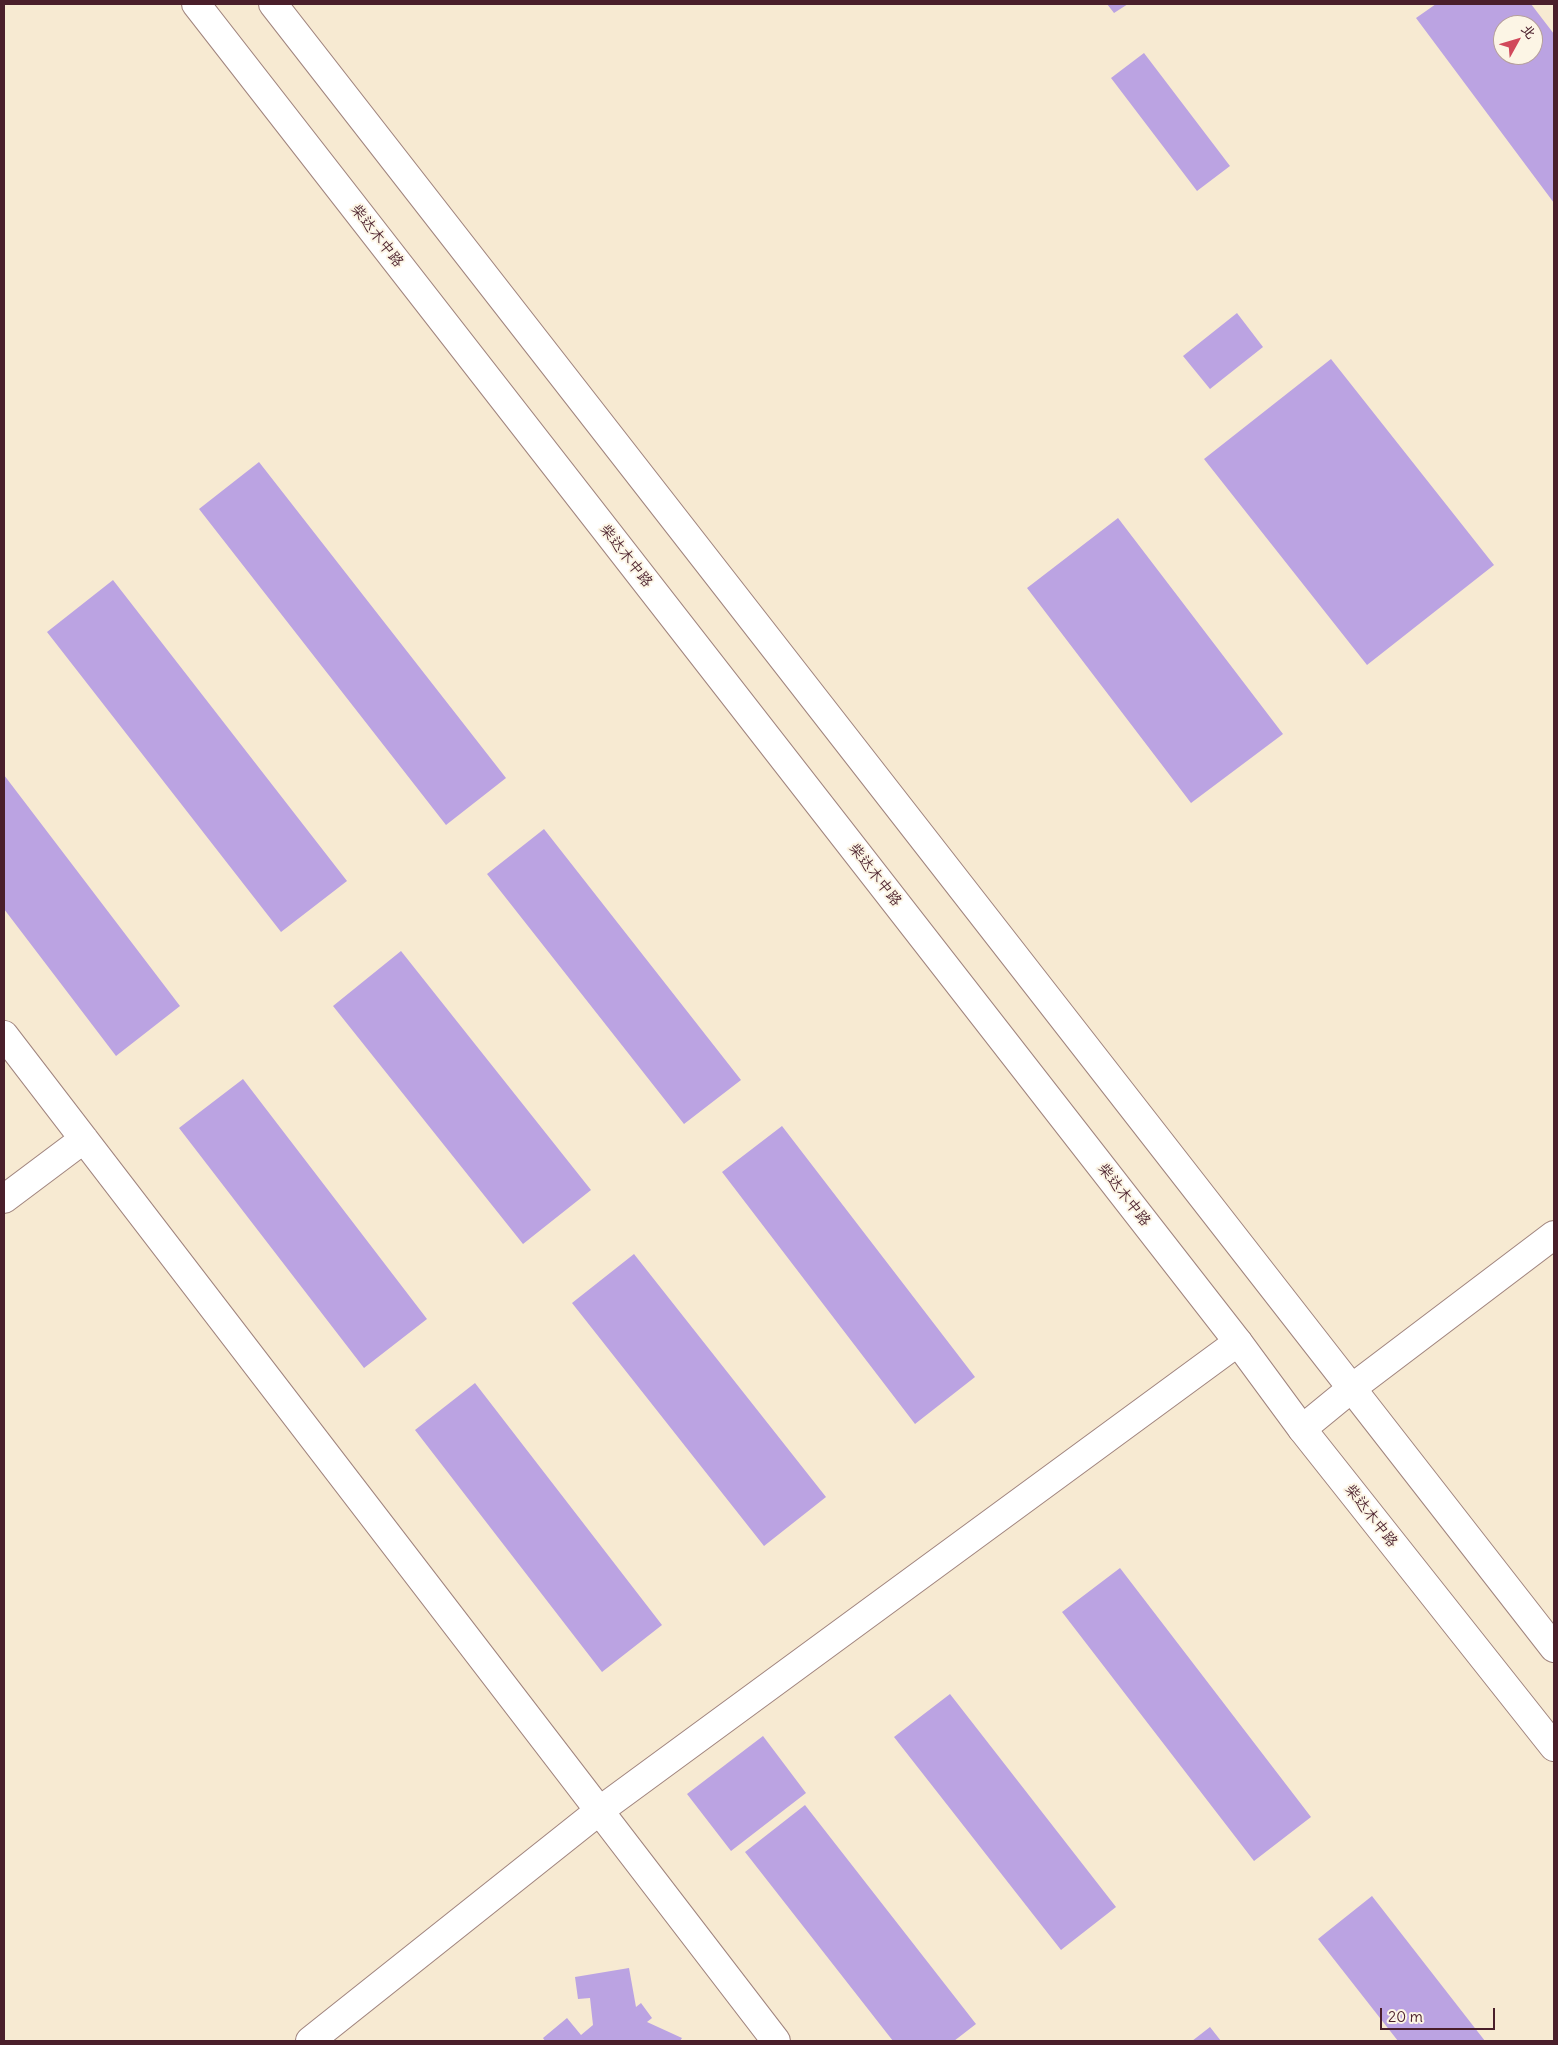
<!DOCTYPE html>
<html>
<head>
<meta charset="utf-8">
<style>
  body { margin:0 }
  #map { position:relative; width:1558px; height:2045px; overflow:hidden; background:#f7ead2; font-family:Delius,"LXGW WenKai TC",sans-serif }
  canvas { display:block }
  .frame { position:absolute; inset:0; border:5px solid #4a1f2b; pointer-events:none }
  .north { position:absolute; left:1493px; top:15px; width:50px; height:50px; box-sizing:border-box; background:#fcf5e5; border:1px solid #b59f9b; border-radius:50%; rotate:51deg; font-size:14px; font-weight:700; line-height:20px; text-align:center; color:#4a1f2b }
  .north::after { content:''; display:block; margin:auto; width:18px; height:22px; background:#d1495b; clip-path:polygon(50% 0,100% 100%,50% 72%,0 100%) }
  .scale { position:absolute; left:1380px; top:2008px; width:115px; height:22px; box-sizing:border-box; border:2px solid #4a1f2b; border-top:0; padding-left:6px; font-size:15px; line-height:18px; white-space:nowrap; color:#4a1f2b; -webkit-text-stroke:4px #fcf5e5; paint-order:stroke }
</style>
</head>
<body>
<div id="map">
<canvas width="1558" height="2045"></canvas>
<div class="frame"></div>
<div class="north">北</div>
<div class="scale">20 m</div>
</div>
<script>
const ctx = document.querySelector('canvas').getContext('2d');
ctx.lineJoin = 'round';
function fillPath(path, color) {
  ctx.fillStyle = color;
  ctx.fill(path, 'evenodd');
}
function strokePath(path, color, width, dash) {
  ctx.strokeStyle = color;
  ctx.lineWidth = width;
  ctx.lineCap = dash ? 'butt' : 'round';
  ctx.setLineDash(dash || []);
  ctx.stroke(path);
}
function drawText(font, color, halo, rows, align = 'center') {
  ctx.font = font + ' Delius,"LXGW WenKai TC",sans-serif';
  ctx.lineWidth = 4;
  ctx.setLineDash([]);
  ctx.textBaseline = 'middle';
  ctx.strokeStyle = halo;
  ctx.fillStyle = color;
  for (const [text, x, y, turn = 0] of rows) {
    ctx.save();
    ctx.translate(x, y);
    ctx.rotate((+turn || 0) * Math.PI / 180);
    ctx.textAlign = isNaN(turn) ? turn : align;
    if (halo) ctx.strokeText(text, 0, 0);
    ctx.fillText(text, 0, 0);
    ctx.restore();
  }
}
const building = new Path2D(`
  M1107,4H1128L1114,13Z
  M1436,4H1531L1554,34V203L1416,18ZM1503,25H1533V55H1503Z
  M1144,53L1230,166L1197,191L1111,78Z
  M1237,313L1263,347L1210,389L1183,356Z
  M1331,359L1494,565L1367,665L1204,459Z
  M259,462L506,778L446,825L199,509Z
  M1118,518L1283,734L1191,803L1027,588Z
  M113,580L347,881L281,932L47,632Z
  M4,775L180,1006L116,1056L4,909Z
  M544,829L741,1080L684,1124L487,874Z
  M401,951L591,1190L523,1244L333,1006Z
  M243,1079L427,1319L364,1368L179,1128Z
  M782,1126L975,1377L915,1424L722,1172Z
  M634,1254L826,1497L764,1546L572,1303Z
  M475,1383L662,1625L602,1672L415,1430Z
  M1120,1568L1311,1817L1254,1861L1062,1612Z
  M950,1694L1116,1907L1061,1950L894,1737Z
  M763,1736L806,1793L731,1851L687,1794Z
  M805,1805L976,2024L954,2041H893L745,1852Z
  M1372,1896L1485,2041H1398L1318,1939Z
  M629,1968L636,2007L641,2003L652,2018L647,2022L682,2038L680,2041H545L543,2038L567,2018L581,2035L593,2025L590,1998L578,1999L575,1977Z
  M1210,2027L1221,2041H1192Z`);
const minor = new Path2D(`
  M4,1035L776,2041
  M4,1199L84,1139
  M1302,1429L1352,1388L1554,1235
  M310,2041L599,1811L1238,1342`);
const secondary = new Path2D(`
  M196,4L1238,1342L1302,1429L1554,1747
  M273,4L1554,1648`);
const streetNames = [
  ["柴达木中路",377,236,52],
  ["柴达木中路",626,556,52],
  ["柴达木中路",875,875,52],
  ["柴达木中路",1124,1195,52],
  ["柴达木中路",1371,1516,52]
];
fillPath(building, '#bba3e2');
strokePath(minor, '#a0847e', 30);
strokePath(secondary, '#a0847e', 30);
strokePath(minor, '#fff', 28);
strokePath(secondary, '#fff', 28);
drawText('15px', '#4a1f2b', '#fcf5e5', streetNames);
</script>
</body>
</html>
